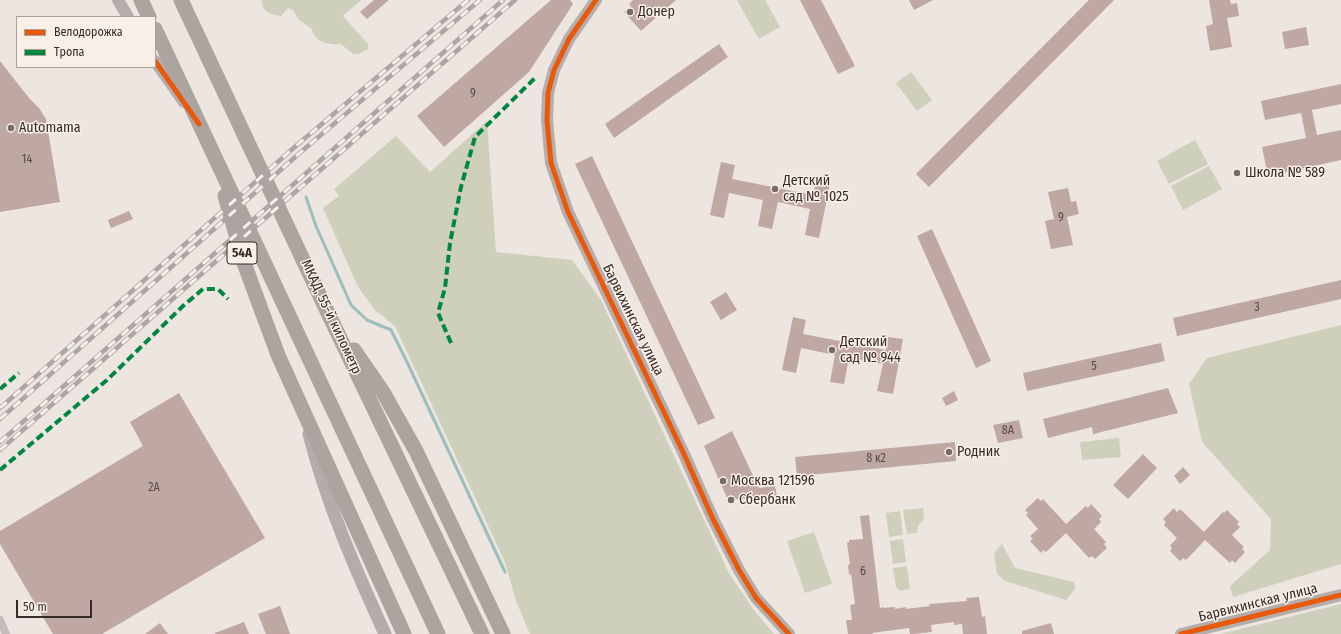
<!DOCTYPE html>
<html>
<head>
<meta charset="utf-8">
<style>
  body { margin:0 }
  #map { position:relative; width:1341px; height:634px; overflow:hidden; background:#ece5e0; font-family:"Fira Sans Condensed",sans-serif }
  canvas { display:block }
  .legend { position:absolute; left:16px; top:16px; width:140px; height:52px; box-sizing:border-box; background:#f9efe7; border:1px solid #aba09b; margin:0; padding:5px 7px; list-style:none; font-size:12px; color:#352a28 }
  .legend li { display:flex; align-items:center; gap:8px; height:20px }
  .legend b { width:20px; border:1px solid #aba09b }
  .scale { position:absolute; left:16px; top:600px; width:76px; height:18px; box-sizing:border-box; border:2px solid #352a28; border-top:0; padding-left:5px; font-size:12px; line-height:14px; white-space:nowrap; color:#352a28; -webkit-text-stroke:3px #f9efe7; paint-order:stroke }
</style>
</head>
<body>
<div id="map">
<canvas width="1341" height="634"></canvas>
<ul class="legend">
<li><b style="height:5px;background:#e8590c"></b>Велодорожка</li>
<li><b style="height:5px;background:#00873e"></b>Тропа</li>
</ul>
<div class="scale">50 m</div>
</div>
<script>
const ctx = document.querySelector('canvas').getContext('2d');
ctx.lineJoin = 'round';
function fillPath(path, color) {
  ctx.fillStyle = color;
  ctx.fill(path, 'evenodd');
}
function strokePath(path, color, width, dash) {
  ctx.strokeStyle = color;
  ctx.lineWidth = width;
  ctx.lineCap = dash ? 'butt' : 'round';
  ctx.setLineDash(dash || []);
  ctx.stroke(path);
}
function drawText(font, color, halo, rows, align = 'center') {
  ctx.font = font + ' "Fira Sans Condensed",sans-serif';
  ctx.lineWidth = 3;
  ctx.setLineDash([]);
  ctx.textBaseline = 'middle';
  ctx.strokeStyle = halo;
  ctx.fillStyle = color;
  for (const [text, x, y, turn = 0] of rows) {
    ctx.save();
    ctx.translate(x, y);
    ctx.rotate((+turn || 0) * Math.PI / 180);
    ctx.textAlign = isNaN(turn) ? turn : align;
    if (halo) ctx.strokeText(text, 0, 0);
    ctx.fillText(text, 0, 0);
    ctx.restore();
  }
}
const green = new Path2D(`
  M262,0H361L343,16L368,44V49L358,54H353L341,44C329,45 315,43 312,29L299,20L293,10L288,8L281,16C270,14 262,13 262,0Z
  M737,0H765L780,27L759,39Z
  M911,72L932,100L917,111L896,83Z
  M487,121L496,252L572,260L601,300L729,573L753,609L774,634H530L516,601L505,562L395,326L375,310L358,287L323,208L339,196L334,189L396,136L430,172Z
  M1195,140L1208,164L1169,184L1157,161Z
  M1209,166L1222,189L1183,210L1171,186Z
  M1341,325V564L1233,597L1230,586L1270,550L1271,519L1202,442L1189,384L1207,358Z
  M1119,438L1121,457L1082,460L1080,442Z
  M923,508L924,519L918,526L917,533L907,534L903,510Z
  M900,511L903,535L889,537L886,513Z
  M814,532L832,584L805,593L787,541Z
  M903,539L906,562L893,564L890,541Z
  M1002,544L1015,568L1074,582L1075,589L1066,600L1005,581L997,574L994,553Z
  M907,566L910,589L900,591L896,587L893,568Z
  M1341,604V634H1220Z`);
const stream = new Path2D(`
  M306,197L316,226L351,305L367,320L391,330L407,362L505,572`);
const building = new Path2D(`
  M374,0H389L367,19L360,12Z
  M551,0H570L573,4L529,72L444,147L417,116Z
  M633,0H676L641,31L624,12L631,6L629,4Z
  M800,0H821L855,66L838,74Z
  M909,0H933L914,10Z
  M1089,0H1114L929,187L916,174Z
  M1209,0H1230L1231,4L1237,3L1239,16L1227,18L1232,47L1210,51L1206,26L1213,24Z
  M1306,27L1309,45L1285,49L1282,32Z
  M719,44L728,57L614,138L605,124Z
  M0,61L29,98L39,108L46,119L60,202L0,212Z
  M1341,84V104L1312,110L1317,135L1341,130V160L1268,176L1262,147L1306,138L1301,113L1265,120L1261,101Z
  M592,156L715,418L698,425L575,164Z
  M721,162L735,165L732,179L813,195L816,182L830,184L819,238L805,235L810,209L778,202L772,229L758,226L763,200L729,193L724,218L710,215Z
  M1068,188L1071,202L1076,201L1079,214L1067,217L1073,245L1051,249L1045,221L1054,219L1048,192Z
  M129,211L133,219L111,228L108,220Z
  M932,229L991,361L976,368L917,236Z
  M1341,280V299L1177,336L1173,318Z
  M726,292L737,310L721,320L710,302Z
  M793,317L806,320L803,334L886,350L888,337L903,339L893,394L877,391L883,364L849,358L844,384L830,382L835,355L801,348L796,373L782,370Z
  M1161,343L1165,361L1027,391L1023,373Z
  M1168,388L1178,413L1093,434L1092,427L1048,438L1043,419Z
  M954,391L958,400L946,406L942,398Z
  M179,393L265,538L102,634H53L0,544V531L143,446L130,422Z
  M1019,420L1023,438L998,443L993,425Z
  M732,431L759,488L775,486L777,496L728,500L704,446Z
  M955,442L956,461L797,476L795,457Z
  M1143,454L1157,468L1128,499L1113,485Z
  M1183,467L1190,475L1180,484L1174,476Z
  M1038,498L1041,501L1043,499L1066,524L1086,506L1088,508L1091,504L1102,516L1099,519L1101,522L1094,529L1106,542L1104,544L1107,548L1095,559L1092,556L1089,558L1066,533L1046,552L1043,550L1041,553L1030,541L1033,539L1030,536L1038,529L1026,515L1028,513L1025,510Z
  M1174,508L1177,512L1180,509L1204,532L1223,512L1224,513L1227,510L1239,522L1237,524L1240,527L1232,535L1244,547L1242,549L1245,552L1235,563L1232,560L1230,563L1205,540L1186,560L1183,558L1180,561L1170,551L1172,548L1170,546L1177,538L1164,525L1166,522L1163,519Z
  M869,515L880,608L884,607V608L895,607V609L906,607V609L930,606L929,604L967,601L966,598L979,597L982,617L985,616L987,634H963L962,624L954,625V622L931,625L932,632L913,634H910L909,628L872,633L873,634H848L846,620H852L850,605L855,604L851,574L849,575L848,565L850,564L847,543L849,542V540L863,539L860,516Z
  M280,606L290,634H266L258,614Z
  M244,622L249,634H215V633Z
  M160,623L168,634H145Z
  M1051,623L1054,634H1022V631Z`);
const street = new Path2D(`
  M0,620L6,634`);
const secondary = new Path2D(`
  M118,0L128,17
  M596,0L569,39L554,70L548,93L547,120L551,163L568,212L683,452L713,519L739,570L756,598L789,634
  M155,61L184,102
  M1181,634L1341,595`);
const primary = new Path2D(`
  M309,434C327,505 355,568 385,634`);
const highway = new Path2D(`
  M141,0L149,17
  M181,0L328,313L482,634
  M155,29L438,634
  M225,196L244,263L278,355L404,634
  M354,350L383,392L416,451L503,634`);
const rail = new Path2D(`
  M0,408L297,145L468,0
  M0,419L302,151L480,0
  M0,442L503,0
  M0,450L515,0`);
const quiet = new Path2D(`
  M451,343L438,313L445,288L450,243L461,187L475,137L535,78
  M0,389L19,373
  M0,470L107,380L183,306L203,289H218L228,299`);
const cycleway = new Path2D(`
  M596,0L569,39L554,70L548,93L547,120L551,163L568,212L683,452L713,519L739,570L756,598L789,634
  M155,61L199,124
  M1181,634L1341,595`);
const markers = [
  [630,12,4,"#756b68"],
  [11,128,4,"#756b68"],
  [1237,173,4,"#756b68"],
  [775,189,4,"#756b68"],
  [832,350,4,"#756b68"],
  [949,452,4,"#756b68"],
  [723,481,4,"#756b68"],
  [731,500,4,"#756b68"]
];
const numberNames = [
  ["9",473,94],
  ["14",27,160],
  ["9",1061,218],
  ["3",1257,308],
  ["5",1094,367],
  ["8А",1008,431],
  ["8 к2",876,459],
  ["2А",154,488],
  ["6",863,572]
];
const shields = [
  [242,253,30]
];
const shieldNames = [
  ["54А",242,253]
];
const poiNames = [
  ["Донер",638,12],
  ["Automama",19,128],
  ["Школа № 589",1245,173],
  ["Детский",783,181],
  ["сад № 1025",783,197],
  ["Детский",840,342],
  ["сад № 944",840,358],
  ["Родник",957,452],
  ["Москва 121596",731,481],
  ["Сбербанк",739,500]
];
const streetNames = [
  ["МКАД, 55-й километр",331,317,65],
  ["Барвихинская улица",633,320,64],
  ["Барвихинская улица",1258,603,-14]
];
fillPath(green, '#cfd0bb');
strokePath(stream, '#9dbeba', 3);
fillPath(building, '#bfa7a2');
strokePath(street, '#c5bdb9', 8);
strokePath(secondary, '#b5adaa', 12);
strokePath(primary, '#b4aca8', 13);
strokePath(highway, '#aba49f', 15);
strokePath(rail, '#aca6a4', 4.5);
strokePath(rail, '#f9efe7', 3, [9]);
strokePath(quiet, '#00873e', 4, [8, 4]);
strokePath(cycleway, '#e8590c', 5);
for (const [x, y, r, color] of markers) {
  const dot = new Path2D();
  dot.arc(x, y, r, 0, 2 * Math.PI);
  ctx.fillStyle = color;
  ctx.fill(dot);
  strokePath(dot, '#f9efe7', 1.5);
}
drawText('12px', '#584946', null, numberNames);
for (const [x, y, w] of shields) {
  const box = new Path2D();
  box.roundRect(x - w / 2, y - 11, w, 22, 3);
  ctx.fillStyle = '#f9efe7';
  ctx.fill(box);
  strokePath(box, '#352a28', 1);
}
drawText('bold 13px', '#352a28', null, shieldNames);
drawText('14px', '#352a28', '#f9efe7', poiNames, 'left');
drawText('14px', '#352a28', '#f9efe7', streetNames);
</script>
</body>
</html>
